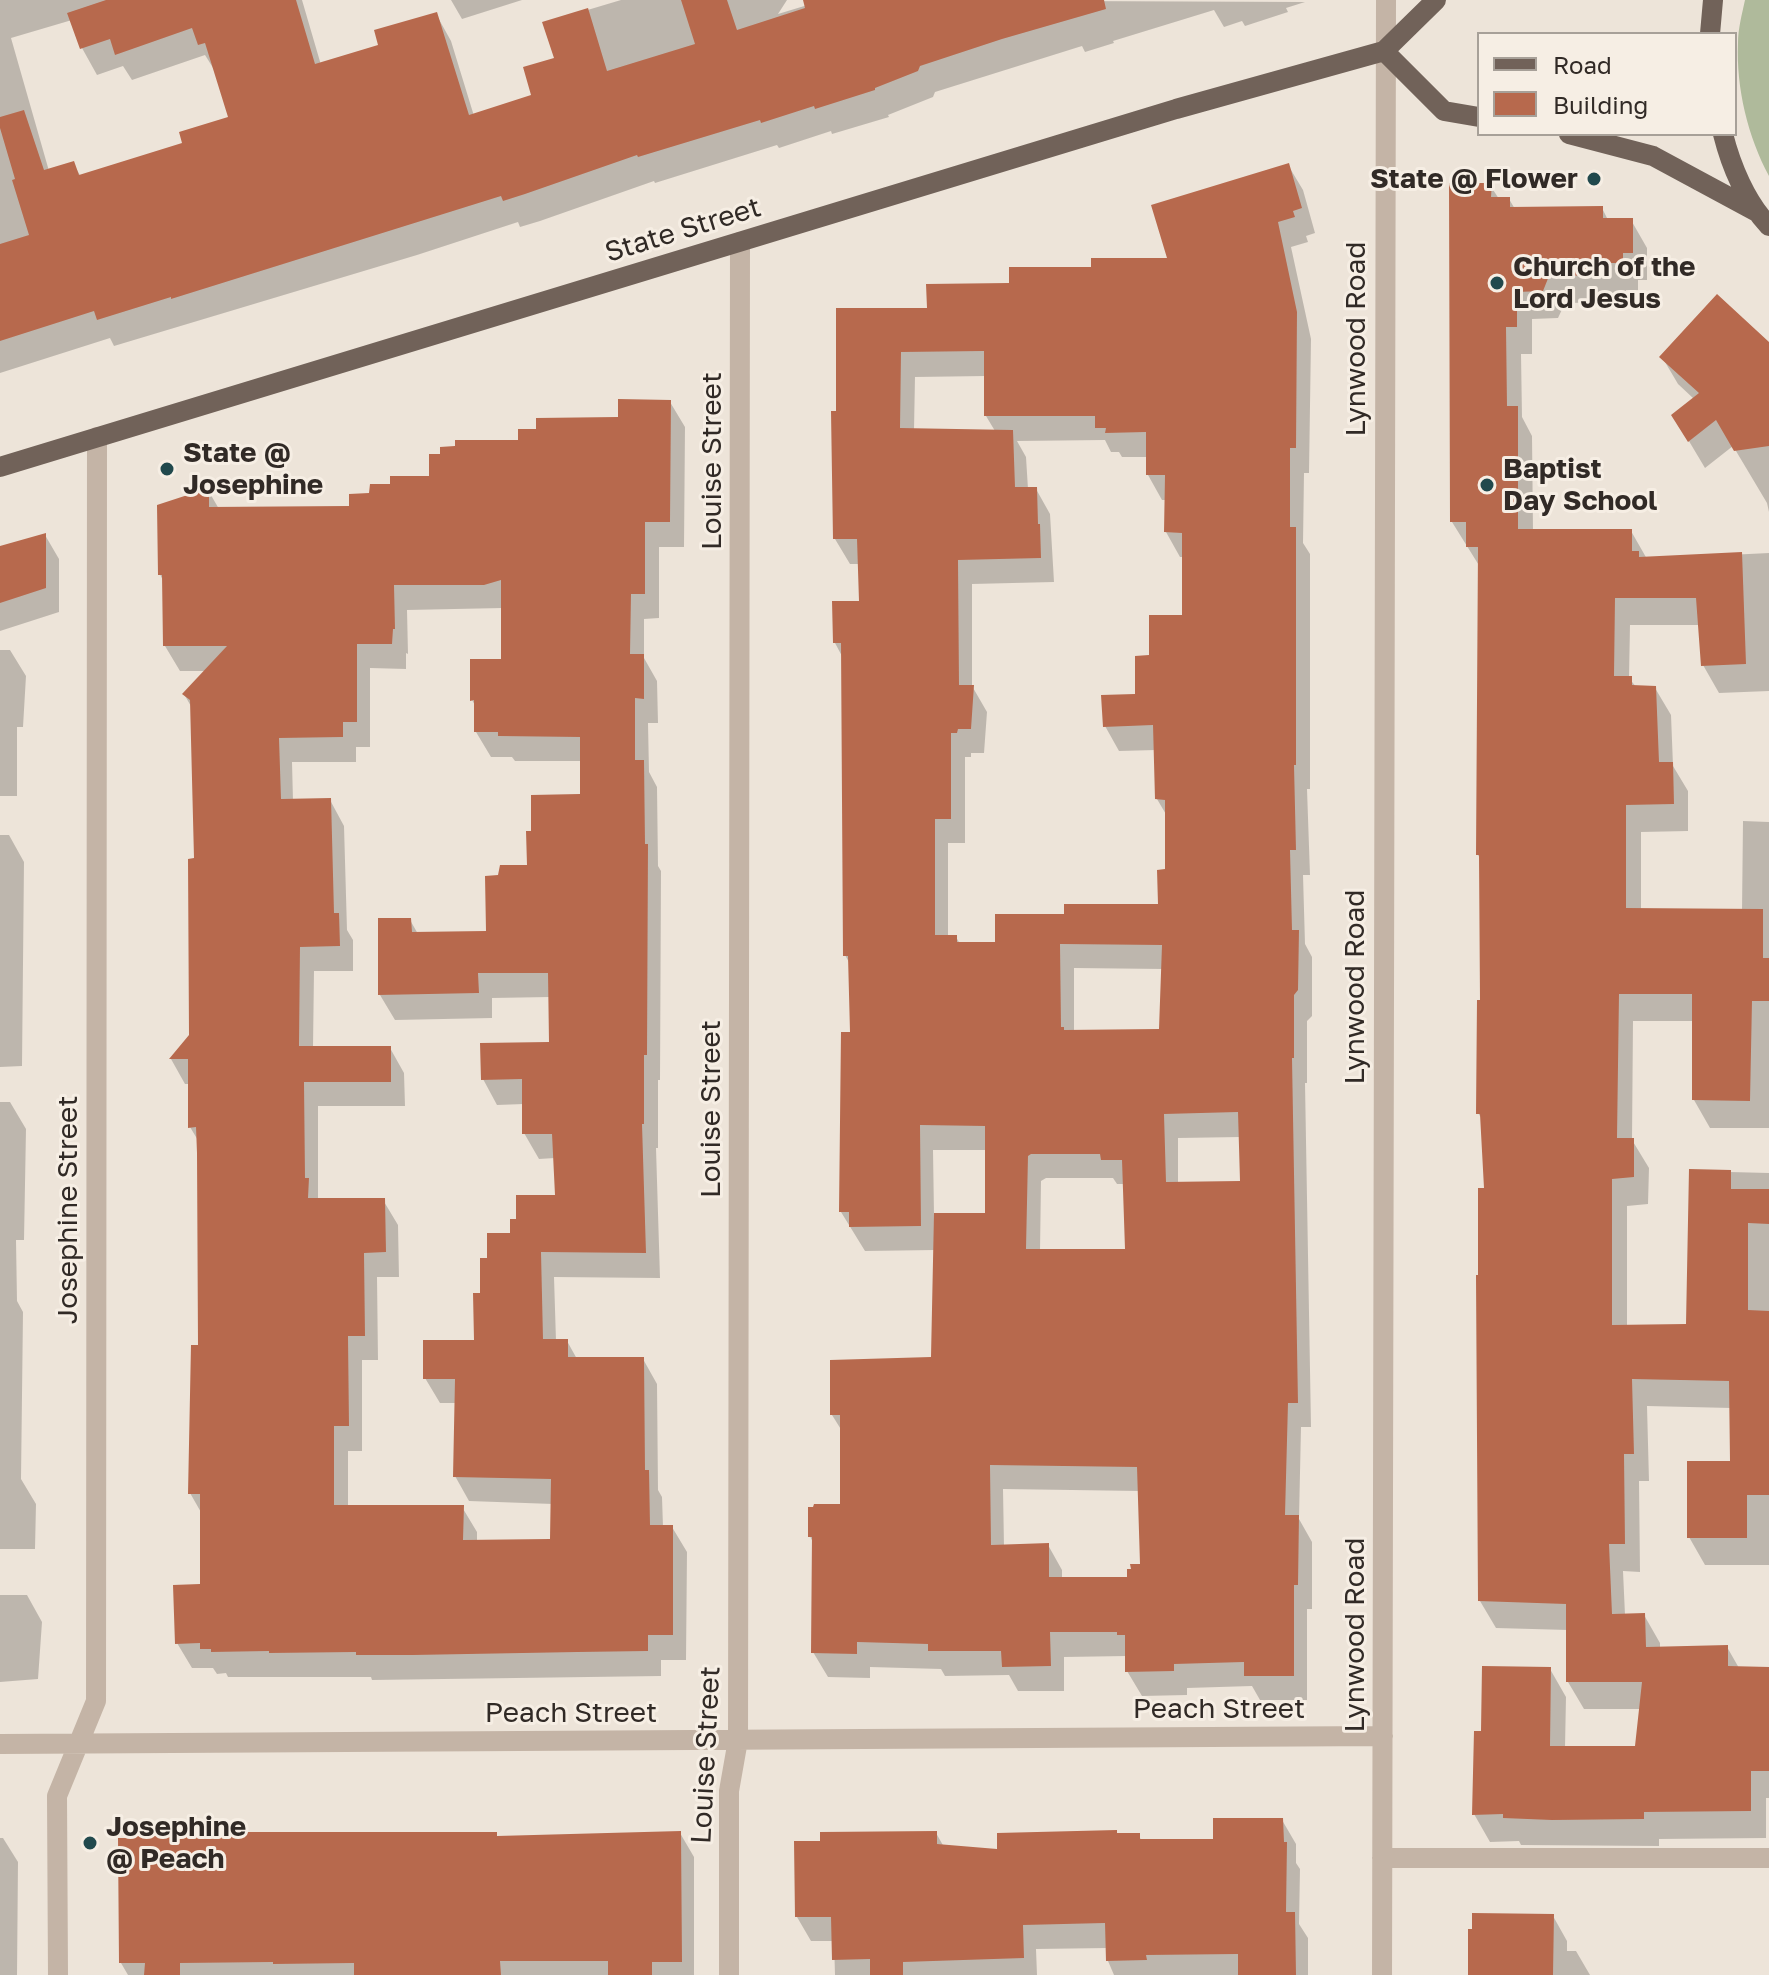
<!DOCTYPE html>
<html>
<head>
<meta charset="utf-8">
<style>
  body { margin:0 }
  #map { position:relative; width:1769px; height:1975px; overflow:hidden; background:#ede4d9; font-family:"Golos Text",sans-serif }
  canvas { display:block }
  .legend { position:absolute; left:1477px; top:32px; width:260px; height:104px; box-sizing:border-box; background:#f6eee4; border:2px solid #a7a098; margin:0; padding:10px 14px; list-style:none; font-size:24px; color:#312a26 }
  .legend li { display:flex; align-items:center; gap:16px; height:40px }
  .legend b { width:40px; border:2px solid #a7a098 }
</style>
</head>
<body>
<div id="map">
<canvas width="1769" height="1975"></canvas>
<ul class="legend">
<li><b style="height:10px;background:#716259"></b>Road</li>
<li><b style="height:22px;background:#b7694d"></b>Building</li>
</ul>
</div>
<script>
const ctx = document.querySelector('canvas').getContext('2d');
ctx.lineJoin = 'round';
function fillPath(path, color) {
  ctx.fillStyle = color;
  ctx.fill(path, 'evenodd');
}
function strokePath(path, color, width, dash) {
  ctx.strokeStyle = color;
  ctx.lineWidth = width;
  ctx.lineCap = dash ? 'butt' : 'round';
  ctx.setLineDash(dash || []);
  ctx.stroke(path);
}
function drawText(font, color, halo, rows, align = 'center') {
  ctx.font = font + ' "Golos Text",sans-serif';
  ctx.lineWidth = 6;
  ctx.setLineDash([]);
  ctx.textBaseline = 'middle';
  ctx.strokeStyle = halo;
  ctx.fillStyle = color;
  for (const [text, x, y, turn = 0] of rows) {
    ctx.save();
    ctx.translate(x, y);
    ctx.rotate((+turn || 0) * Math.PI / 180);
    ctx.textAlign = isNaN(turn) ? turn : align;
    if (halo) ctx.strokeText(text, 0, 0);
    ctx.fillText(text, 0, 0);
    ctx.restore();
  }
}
const green = new Path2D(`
  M1745,0H1769V176C1748,137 1736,88 1738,43C1738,29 1742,14 1745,0Z`);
const shadow = new Path2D(`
  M0,0H302L321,65L381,46L436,14L451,41L474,116L534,96L556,59L544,23L621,0H787L778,14L824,0L1305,2L1286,8L1288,12L1245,26L1242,21L1224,27L1214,10L1113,41L1114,43L1085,52L1082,46L935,92L933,97L888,115L889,117L832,134L831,131L779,148L777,145L655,183L654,181L540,221L520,227L518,222L417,255L114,346L110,338L0,373ZM72,20L82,48L97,75L123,66L132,80L205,55L215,71L230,118L185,145L81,177L73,163L49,171L11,38Z
  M451,0H522L462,19Z
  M1288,165L1303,190L1315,233L1306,236L1308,242L1291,247L1311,339L1309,473H1304L1303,543L1310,554V789H1307L1310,875H1303L1305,944L1312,957V1016L1307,1021V1083H1305L1311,1427H1301L1299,1519L1312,1542V1609H1307V1700H1260L1252,1686L1187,1688V1695L1142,1696L1127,1671V1656L1064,1657V1691H1018L1009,1675L945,1676L941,1669L870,1667V1678L828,1677L813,1652L814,1545L810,1536L842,1506V1431L832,1415L933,1359L935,1250L865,1251L841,1212L852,1034L851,966L845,955L843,658L835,643L861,603L860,564H850L835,539L838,413L929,310L1011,285L1093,269L1170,260ZM986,376V416L995,431L914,430L915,377ZM1105,440L1111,452H1119L1122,457H1148V475L1162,500H1166V532L1180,557H1184V617L1151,657L1137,696L1105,726L1119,751L1156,750L1157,799L1167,816V871L1160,906L1066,916L997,944H960L956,937H948V843H965V757H971V753H984L987,712L972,686V584L1054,582L1050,514L1036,489H1028L1026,457L1017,441ZM1074,968L1163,969L1161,1031L1074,1032ZM1241,1137L1242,1183L1178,1184V1138ZM933,1150H987V1215H934ZM1046,1178H1113L1117,1184H1125L1127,1251H1040L1041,1181ZM1003,1489L1140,1491L1142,1566L1129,1579H1062V1570L1048,1545L1004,1547Z
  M1490,185L1499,199H1509L1515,209L1602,208L1608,220H1631L1647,248V280H1638V290H1626V302L1565,303L1558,318L1532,319V354H1521L1522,417L1532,436L1533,531H1631L1647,559L1769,553V691L1719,693L1703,665L1700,625H1630L1629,678L1636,687L1655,688L1671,715L1673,766L1688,791V831L1641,832V910L1742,911L1743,821L1769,822V1128H1710L1694,1100V1021H1633L1632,1140L1649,1168L1648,1204L1627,1206V1327L1688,1326L1691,1171L1769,1173V1565H1705L1689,1537L1732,1463L1731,1408L1647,1406L1649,1481H1639L1640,1572L1623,1571L1625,1615H1644L1660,1643V1648L1727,1647L1739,1668L1769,1669V1798H1766V1838L1659,1839V1846L1521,1845L1519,1841L1490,1842L1474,1814L1483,1733L1550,1669L1566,1697L1565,1748H1637L1641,1709H1584L1568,1682V1630L1496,1628L1480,1601L1486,1190L1482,1119L1478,1113L1482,1002L1481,860L1478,855L1480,567L1452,522Z
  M1769,344V512L1767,503L1733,446L1705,468L1674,416L1694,399L1678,384L1662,357Z
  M670,402L685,427L684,547H659V618L644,619V658L657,681L658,723H648L649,772L657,787L658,866L661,871L660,1080H658V1148H656L660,1278L554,1277L556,1341H567L577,1359H643L657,1384L658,1490L662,1497L663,1527H672L687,1552L686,1660H661V1676L372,1680L371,1677H228L226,1673L217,1674L213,1668H192L177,1643L202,1586V1514L190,1493L200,1347L199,1142L190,1127V1084H185L171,1059L191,1036L196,860L192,708L184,694L206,671H180L165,646L164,583L160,574L208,490L219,509L351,508L392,486L431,478L520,442L538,431L620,419ZM503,608V661L472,700L476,707V732L491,757H512L515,761H582V796L529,867L500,877L488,933L418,934L410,920L380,995L395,1020L492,1018V998L550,997L551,1044L483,1079L497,1105L524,1104V1133L539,1159L555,1158L557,1197L518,1221L512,1234L489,1260L476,1342L425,1378L440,1403H456L455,1476L469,1501L553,1504L552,1541L477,1542V1532L462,1507H348V1451H362V1360H378L377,1277H399L398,1225L383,1200H318V1106H405L404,1073L390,1048H313L314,971H353V940L347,930L344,826L330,800L293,801L292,762H356V747H370V668L406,669V653L408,654L407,610Z
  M45,535L59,559V612L0,631V549Z
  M0,650H10L26,676L23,727H17V796H0Z
  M0,835H9L24,862L22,1066L0,1067Z
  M0,1102H10L26,1129L24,1240H16L17,1301L23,1312L21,1479L36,1504L35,1549H0Z
  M0,1595H27L42,1622L38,1679L0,1682Z
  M1282,1820L1296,1844V1863L1300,1869L1299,1924L1308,1938V1975H1114L1108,1961V1948L1036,1949L1037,1975H835L834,1941H811L797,1917L936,1833L944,1847L999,1851L1118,1835H1138L1142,1841H1215Z
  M680,1833L694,1857V1975H128L121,1963L243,1834H496L498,1838Z
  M0,1838H3L18,1862L17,1975H0Z
  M1553,1916L1567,1941V1951H1576L1590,1975H1469Z`);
const building = new Path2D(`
  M106,0H296L315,64L378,45L374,30L437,12L469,115L531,95L523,67L554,58L542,22L588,8L607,71L695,44L681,0H727L737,30L805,8L803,0H1104L1106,9L1002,39L920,66L918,71L875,88V90L815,109L814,106L761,123L760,120L638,157L637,155L525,194L503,201L501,196L171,299V297L97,320L94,311L0,341V244L29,235L12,180L15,179L0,128V117L24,110L44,170L74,161L79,175L182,143L179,132L228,117L205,43L198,45L192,28L115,55L110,39L80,49L67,13Z
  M1289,163L1302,208L1293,211L1295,217L1278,222L1297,312L1296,448H1290V527H1296V765H1294L1296,850H1290L1292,930H1299L1298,990L1294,995V1058H1292L1298,1403H1288L1285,1515H1299L1298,1585H1294V1676H1244V1662L1174,1664V1671L1125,1672V1635H1117V1632H1050L1051,1666L1002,1667L1001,1651H928V1644L857,1642V1654L811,1653L812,1537H808V1507H813L814,1504H840V1415H830V1360L931,1357L934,1213H985V1126L920,1125L921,1226L849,1227V1212H839L841,1032H850L848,956H843L841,643H833L832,601H859L857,539H833L831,411H836V308H927L926,284L1009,283V267H1091V258H1167L1151,205ZM984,351V416H1095V428H1106L1105,433L1146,432V475H1165L1164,532L1182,533V615H1149V655L1135,656V694L1101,695L1103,727L1153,725L1155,799L1165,800V869L1157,870L1158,904H1064V914H995V942H957V935H935V819H951V733H957L958,729H971L974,685H959L958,560L1041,558L1040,524H1038L1037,487H1015L1013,430L900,428L901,352ZM1060,944L1162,945L1159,1029L1064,1030V1027H1061ZM1238,1112L1240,1181L1166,1182L1164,1114ZM1031,1154H1100L1101,1160H1122L1125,1249H1026L1028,1156ZM990,1465L1137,1467L1140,1564H1130L1131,1569H1127V1577H1049V1543L991,1545Z
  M1449,183H1492L1491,197H1510V207L1603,206V218H1633V253H1623V263H1611V275L1549,276L1543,291L1517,292V327H1506L1507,406H1518V529H1632V551H1639V557L1742,552L1746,664L1701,666L1696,598H1615L1614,676H1632V685L1656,686L1659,762H1673L1674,804L1626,805V908L1763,909V958H1769V1001H1752L1750,1101L1692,1100V994H1619L1617,1138H1634V1177L1612,1179V1325L1686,1324L1689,1169L1731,1170V1189H1769V1224L1748,1223V1310L1769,1311V1495H1747V1538H1687V1461H1730L1729,1381L1632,1379L1634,1454H1624L1625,1544H1609L1612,1614L1645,1613L1646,1647L1728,1645V1666L1769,1667V1771H1751V1811L1644,1812V1819L1552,1820L1503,1818V1814L1472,1815L1474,1731H1481L1482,1666L1551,1667L1550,1746H1635L1642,1682H1566V1604L1478,1601L1476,1275H1478V1188H1484L1480,1114H1476L1477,1000H1480L1479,855H1476L1478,547H1466V522H1450Z
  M1717,294L1769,342V446L1734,451L1716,420L1688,442L1671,415L1699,393L1659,357Z
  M618,399L671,400L670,522H645V594H631L630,654H644V699L635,698V760H644L645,844H648L647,1055H644V1124H642L646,1253L541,1252L543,1339H568V1357H644L645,1470H649L650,1525H673V1635H648V1651L578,1652L413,1655H356V1652L269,1653V1651L211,1652V1649H200V1643L175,1644L173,1585L200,1584V1494H188L191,1345H198L197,1153L196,1127L188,1128V1059H169L189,1035L188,859L194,858L190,700L182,694L227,646H163L162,575H158L157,505L209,488V507L349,506V494L369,493L370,484H390V476H429V454H440V447L455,446V440H518V429H536V418L618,417ZM501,580V659H470V701L474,700V732H498V736L580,737V794L531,795V831H526L527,865H500L498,875L485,876L486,931L412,932L411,918H378V995L479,993L478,973H548L549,1042L480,1043L481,1080L522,1079V1134H552L555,1195H516V1219H510V1233H487V1258H480V1293H473L474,1340H423V1379H455L453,1477L551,1479L550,1539L463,1540L464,1505H334V1426H349L348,1336H365L364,1253L386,1252L385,1198H308L309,1178H305L304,1082H391V1046H299L300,947L340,946L339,913H334L331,798L281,799L279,738L343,737V722H357V644H392L393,629H395L394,585H484Z
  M46,533V588L0,603V546Z
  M1213,1818H1283L1284,1842H1287L1286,1912H1295L1296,1975H1238V1954L1146,1955L1147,1960L1106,1961L1105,1923L1023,1925L1024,1958L903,1962V1975H870V1959L832,1960L831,1917H795L794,1841H820V1832L937,1831V1844L997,1849V1833L1117,1830V1833H1140V1839H1213Z
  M206,1828H242V1832H497V1836L681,1831L682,1962H652V1975H608V1961H500L501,1975H354V1963L273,1964V1962L180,1963V1975H144L145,1963H119L118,1838H134V1836L206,1835Z
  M1472,1913L1554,1914L1553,1975H1468V1929H1472Z`);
const minor = new Path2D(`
  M0,1744L1383,1736
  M1382,1858H1769
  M58,1975L57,1796L96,1701L97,437
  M729,1975V1791L738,1740L740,242
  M1382,1975L1386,0`);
const major = new Path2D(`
  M1710,34L1713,0
  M1384,51L1444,111L1479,117
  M1569,134L1653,156L1755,211
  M1723,134C1731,166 1746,202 1769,226
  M0,467L1176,109L1384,51L1436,0`);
const markers = [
  [1594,179,8,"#21494d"],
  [1497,283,8,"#21494d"],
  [167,469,8,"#21494d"],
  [1487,485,8,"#21494d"],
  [90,1843,8,"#21494d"]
];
const poiNames = [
  ["State @ Flower",1578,179,"right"],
  ["Church of the",1513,267],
  ["Lord Jesus",1513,299],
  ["State @",183,453],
  ["Josephine",183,485],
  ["Baptist",1503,469],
  ["Day School",1503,501],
  ["Josephine",106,1827],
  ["@ Peach",106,1859]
];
const streetNames = [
  ["State Street",683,230,-17],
  ["Lynwood Road",1356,339,-90],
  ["Louise Street",712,461,-90],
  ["Lynwood Road",1355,987,-90],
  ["Louise Street",711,1109,-90],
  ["Josephine Street",68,1210,-90],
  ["Lynwood Road",1355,1635,-90],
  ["Peach Street",1219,1709],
  ["Peach Street",571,1713],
  ["Louise Street",706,1755,-87]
];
fillPath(green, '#afba9b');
fillPath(shadow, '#0003');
fillPath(building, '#b7694d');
strokePath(minor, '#c4b4a6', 20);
strokePath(major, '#716259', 20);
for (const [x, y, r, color] of markers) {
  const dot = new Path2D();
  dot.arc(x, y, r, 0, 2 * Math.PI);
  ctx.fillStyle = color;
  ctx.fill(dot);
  strokePath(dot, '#f6eee4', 3);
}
drawText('bold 28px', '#312a26', '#f6eee4', poiNames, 'left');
drawText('28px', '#312a26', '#f6eee4', streetNames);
</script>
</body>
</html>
